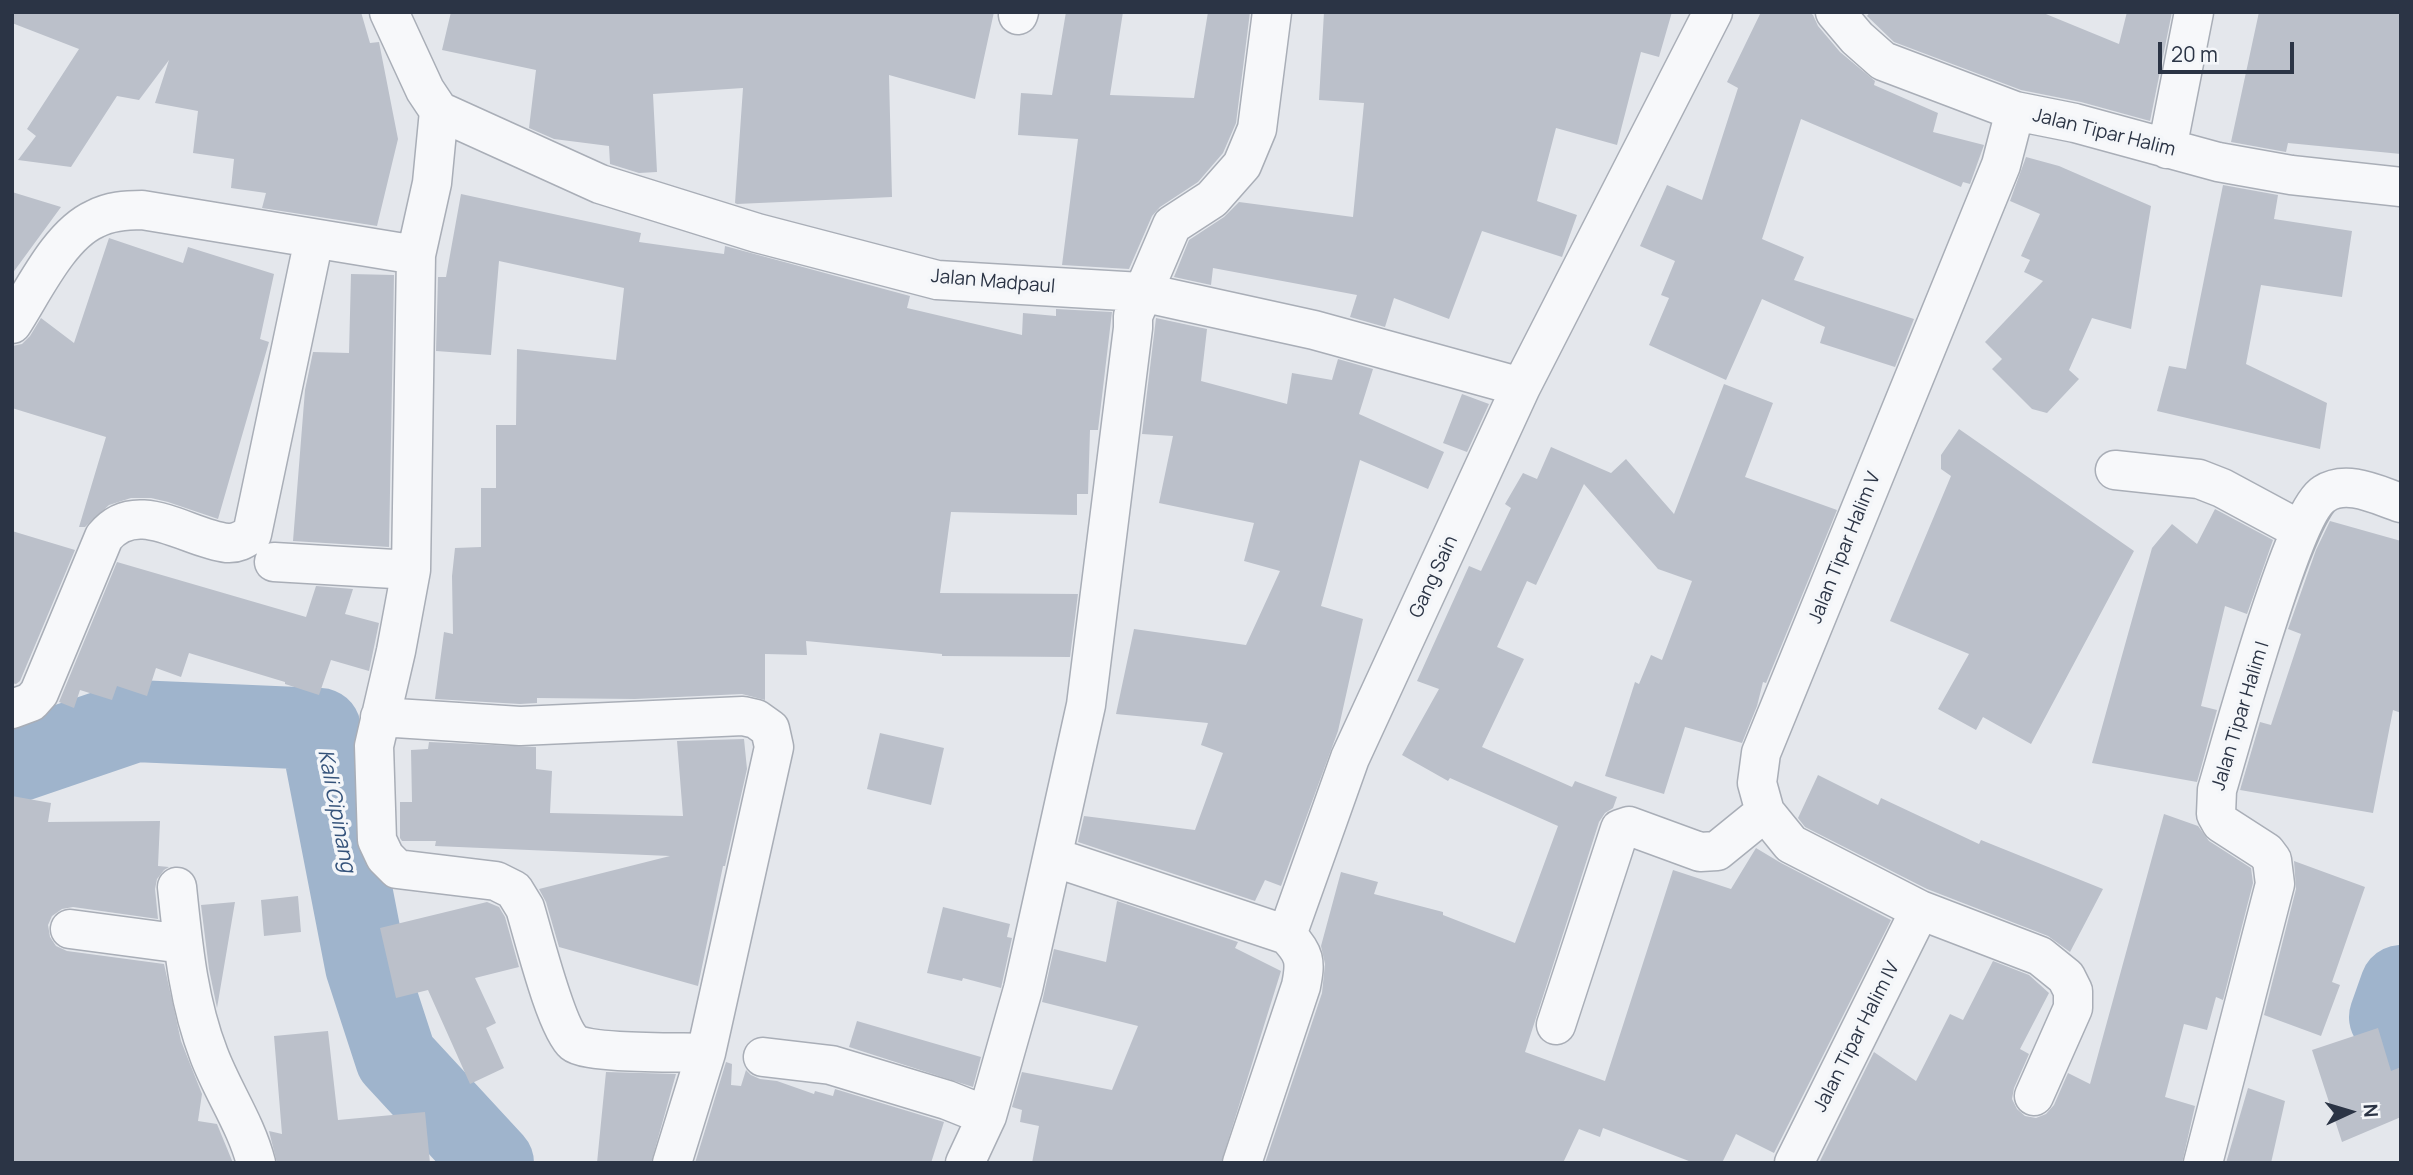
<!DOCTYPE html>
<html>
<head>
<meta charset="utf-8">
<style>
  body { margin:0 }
  #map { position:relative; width:2413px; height:1175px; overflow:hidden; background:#e4e7ec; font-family:Manrope,sans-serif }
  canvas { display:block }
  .frame { position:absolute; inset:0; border:14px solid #2b3445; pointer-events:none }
  .north { position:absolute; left:2315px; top:1077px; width:70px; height:70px; -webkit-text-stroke:5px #f4f6f9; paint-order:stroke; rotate:86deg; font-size:19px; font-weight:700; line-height:28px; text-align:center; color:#2b3445 }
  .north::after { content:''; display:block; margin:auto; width:24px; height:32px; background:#2b3445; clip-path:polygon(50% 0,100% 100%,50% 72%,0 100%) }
  .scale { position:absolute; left:2158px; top:42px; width:136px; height:32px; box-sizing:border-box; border:4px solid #2b3445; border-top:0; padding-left:9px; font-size:21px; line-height:24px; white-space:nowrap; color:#2b3445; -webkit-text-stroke:5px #f4f6f9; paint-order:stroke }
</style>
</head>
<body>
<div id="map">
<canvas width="2413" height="1175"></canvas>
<div class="frame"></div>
<div class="north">N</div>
<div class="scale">20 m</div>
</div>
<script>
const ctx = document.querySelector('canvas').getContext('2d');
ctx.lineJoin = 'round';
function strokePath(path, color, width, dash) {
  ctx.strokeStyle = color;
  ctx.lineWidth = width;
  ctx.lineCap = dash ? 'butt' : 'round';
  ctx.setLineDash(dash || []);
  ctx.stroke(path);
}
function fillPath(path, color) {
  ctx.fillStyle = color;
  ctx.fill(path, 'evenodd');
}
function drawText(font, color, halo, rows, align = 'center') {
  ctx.font = font + ' Manrope,sans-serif';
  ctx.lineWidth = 7;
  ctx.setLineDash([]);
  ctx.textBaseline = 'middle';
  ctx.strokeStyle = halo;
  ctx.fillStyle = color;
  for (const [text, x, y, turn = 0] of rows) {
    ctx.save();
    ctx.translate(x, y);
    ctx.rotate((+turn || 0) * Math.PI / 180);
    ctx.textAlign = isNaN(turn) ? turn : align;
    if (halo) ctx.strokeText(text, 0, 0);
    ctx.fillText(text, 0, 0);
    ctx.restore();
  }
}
const river = new Path2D(`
  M12,763L135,721L320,729L366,966L396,1058L493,1163
  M2401,986L2390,1017L2401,1032`);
const building = new Path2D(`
  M12,12H361L370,43L379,42L398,139L377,226L262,208L266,193L231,188L234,159L193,153L198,111L155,103L169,60L139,100L117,96L71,167L18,160L36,136L27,129L79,49L12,23Z
  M451,12H994L975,99L889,75L892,197L737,204L735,203L743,88L653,94L657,172L639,173L610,164L609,146L554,139L529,128L536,70L442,50Z
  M1066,12H1123L1110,95L1194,98L1208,12H1250L1236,123L1223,153L1198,182L1160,207L1152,216L1129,269L1062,265L1078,139L1018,135L1021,93L1052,95Z
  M1324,12H1672L1659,57L1641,52L1617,145L1556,128L1537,201L1577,215L1562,257L1482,231L1449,319L1394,298L1385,327L1350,317L1357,295L1213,268L1211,285L1174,277L1189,240L1224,217L1239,202L1353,217L1364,103L1319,100Z
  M1761,12H1809L1813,15L1818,26L1840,52L1875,81L1874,85L1938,113L1933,132L1984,145L1970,184L1963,182L1961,187L1801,119L1762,239L1804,257L1794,280L1914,319L1895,367L1820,343L1825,327L1762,299L1726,380L1649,345L1669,298L1661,295L1675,261L1640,246L1667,185L1702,200L1738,88L1727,82Z
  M1870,12H2041L2119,44L2127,12H2172L2150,121L2081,102L2021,90L1894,42L1867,16Z
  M2259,12H2401V154L2288,143L2286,152L2231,142Z
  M2026,157L2059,166L2151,206L2131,329L2092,318L2069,370L2079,379L2047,413L2032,409L1992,369L2002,359L1985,342L2043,281L2024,272L2030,260L2021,256L2040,214L2010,201Z
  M2223,185L2278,195L2274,219L2352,231L2342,297L2261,285L2246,364L2327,403L2320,449L2157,411L2169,366L2186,369Z
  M12,192L61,207L12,274Z
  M461,194L641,233L639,242L724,254L725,246L910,296L907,308L1022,335L1023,313L1056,316V309L1112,312L1098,430H1090L1088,494H1077V515L951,512L940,593L1078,594L1070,657L942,656V654L806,641L807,655L765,654V700L742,694L635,699L537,698V703L520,704L435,699L444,632L453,634L452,576L455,548L481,547V488H496V425H516L517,349L616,360L624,288L499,261L491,355L436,351L438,277H446Z
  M109,238L183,263L188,247L274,274L260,339L269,342L218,519L168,502L151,498H131L109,505L85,527H79L106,437L12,408V346L22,344L30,336L41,318L74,343Z
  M351,274L394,275L389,547L293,541L305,390L313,352L349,353Z
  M1156,318L1207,329L1201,381L1287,404L1292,373L1332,380L1338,359L1373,369L1359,414L1444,452L1428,489L1360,460L1321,606L1363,619L1338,731L1281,886L1265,880L1255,901L1078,842L1084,816L1195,830L1223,753L1201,745L1208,723L1116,714L1134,629L1246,645L1280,571L1244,561L1254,523L1159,503L1173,436L1142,434Z
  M1724,384L1773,403L1745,477L1837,510L1766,683L1763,682L1757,706L1742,743L1685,727L1664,794L1605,776L1635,682L1639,684L1651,655L1662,660L1692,581L1658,569L1584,484L1536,585L1527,581L1497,647L1524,659L1482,747L1572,787L1575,781L1617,797L1613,808L1605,813L1599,822L1525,1052L1605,1081L1673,870L1731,889L1756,848L1781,863L1891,920L1774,1153L1736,1134L1722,1163H1694L1603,1128L1600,1137L1579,1129L1563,1163H1265L1322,993L1325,964L1321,946L1341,872L1378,882L1374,894L1443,912V915L1515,943L1558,826L1450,778L1448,781L1402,755L1439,689L1417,681L1469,566L1481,571L1511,508L1505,504L1523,473L1537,479L1551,447L1611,473L1626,459L1674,514Z
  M1462,394L1489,404L1467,452L1443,443Z
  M1959,429L2134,551L2031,744L1983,717L1976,730L1938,709L1969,654L1890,621L1951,476L1941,469V455Z
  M2215,509L2273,540L2247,614L2225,606L2201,706L2217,710L2197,782L2092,763L2152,548L2172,524L2197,544Z
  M2330,521L2401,541V713L2393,710L2373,813L2240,790L2260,722L2271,725L2301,634L2288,629L2316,550Z
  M12,531L75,550L20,681L16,684L12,683Z
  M117,562L306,617L316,586L353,589L345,614L379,623L369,671L331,660L319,695L285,684V682L189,653L181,677L156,668L147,696L117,686L112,700L80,690L74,708L59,702Z
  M880,733L944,748L931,805L867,789Z
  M744,739L747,769L725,866H723L698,986L559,947L546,902L539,889L670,856L435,846L436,841H402L400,838V802H412L411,750L428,749L429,742L536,747V769L552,771L550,813L683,816L677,741Z
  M1818,775L1878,805L1881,798L1979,844L1981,840L2103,889L2070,952L2048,936L1927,889L1805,827L1798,818Z
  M12,796L51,803L48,822L160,821L158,866L169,867L164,870L157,879L155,889L158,919L73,907L62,909L52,916L48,925L50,937L56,946L67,951L164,964L181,1041L202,1094L198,1121L217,1124L233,1163H12Z
  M2164,814L2198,826L2209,841L2251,868L2253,883L2223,1000L2216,997L2207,1030L2184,1024L2165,1097L2195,1106L2182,1163H1819L1874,1052L1916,1081L1950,1014L1963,1020L1993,961L2029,975L2049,993L2020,1049L2029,1054L2014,1088L2012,1099L2017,1109L2025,1116L2036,1118L2046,1114L2054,1105L2068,1073L2090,1084Z
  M2294,861L2365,887L2332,982L2340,985L2321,1036L2264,1015L2296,889Z
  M298,896L301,932L264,936L261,900Z
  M1117,901L1238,942L1235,948L1281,971L1221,1163H1032L1039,1126L1020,1122L1022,1110L1012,1107L1022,1072L1112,1090L1138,1026L1042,1002L1054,949L1106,962Z
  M235,902L217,1008L209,969L201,905Z
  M487,902L499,907L505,917L519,967L475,978L496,1023L486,1028L504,1068L470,1084L428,990L396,998L380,928Z
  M943,907L1010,924L1007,937L1012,938L1001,988L963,978L962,981L927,973Z
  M857,1021L981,1057L973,1087L849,1047Z
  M2378,1028L2391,1071L2401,1067V1117L2342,1142L2312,1050Z
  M328,1031L338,1120L425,1112L430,1163H277L269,1131L282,1134L274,1036Z
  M726,1062L732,1064L731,1085L741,1086L746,1070L751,1075L760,1079L777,1081L814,1094L815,1091L833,1096L835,1089L944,1122L931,1163H695Z
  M606,1072L676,1074L651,1163H597Z
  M2248,1088L2285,1101L2271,1163H2226Z`);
const street = new Path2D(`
  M389,12L425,90L439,111L432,183L416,255L411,570L396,651L374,746L377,840L385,857L397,869L496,881L514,890L525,908C533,934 556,1028 574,1043C587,1054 683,1052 706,1053
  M1835,12L1857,38L1883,61L2015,111L2075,123L2218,162L2291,175L2401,187
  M1018,15L1019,12
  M439,111L600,184L757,233L937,280L1141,292L1314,330L1521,387
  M2015,111L2001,165L1761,753L1757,783L1765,812L1791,844L1920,910L2040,956L2066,977L2073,991V1008L2034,1096
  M2167,149L2194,12
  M12,324C33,292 59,235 95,219C110,211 126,210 142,210L416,255
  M2115,470L2199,479L2222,488L2300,530
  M274,562L411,570
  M12,709L31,702L39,693L104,537C137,496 188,539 227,543C237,544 244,539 252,534L314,239
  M380,717L520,726L743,716L756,719L770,729L774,747L706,1053L672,1163
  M1053,857L1287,935
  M177,887C183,944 188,1001 209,1055C223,1092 246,1124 256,1163
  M70,929L183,944
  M1556,1025L1620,829L1629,826L1700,852L1717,851L1765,812
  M763,1057L831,1065L947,1100L987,1116
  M965,1163L987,1116L1023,989L1086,705L1133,328V316L1172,225L1212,199L1242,165L1257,129L1272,12
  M1242,1163L1301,986C1306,961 1305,954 1287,935L1350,758L1521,387L1713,12
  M1794,1163L1920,910
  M2203,1163L2275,884L2272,860L2266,852L2221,823L2216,814L2217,790C2231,743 2293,513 2324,494C2347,479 2377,495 2401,503`);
const streetNames = [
  ["Jalan Tipar Halim",2104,133,14],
  ["Jalan Madpaul",993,282,5],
  ["Jalan Tipar Halim V",1845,548,-68],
  ["Gang Sain",1434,577,-65],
  ["Jalan Tipar Halim I",2241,716,-73],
  ["Jalan Tipar Halim IV",1857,1037,-63]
];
const waterNames = [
  ["Kali Cipinang",336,811,79]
];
strokePath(river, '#9fb4cc', 82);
fillPath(building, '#bbc0ca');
strokePath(street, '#a9aeb7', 41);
strokePath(street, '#f7f8fa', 38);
drawText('19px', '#2b3445', '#f4f6f9', streetNames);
drawText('italic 21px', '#34527a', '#f4f6f9', waterNames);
</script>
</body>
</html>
